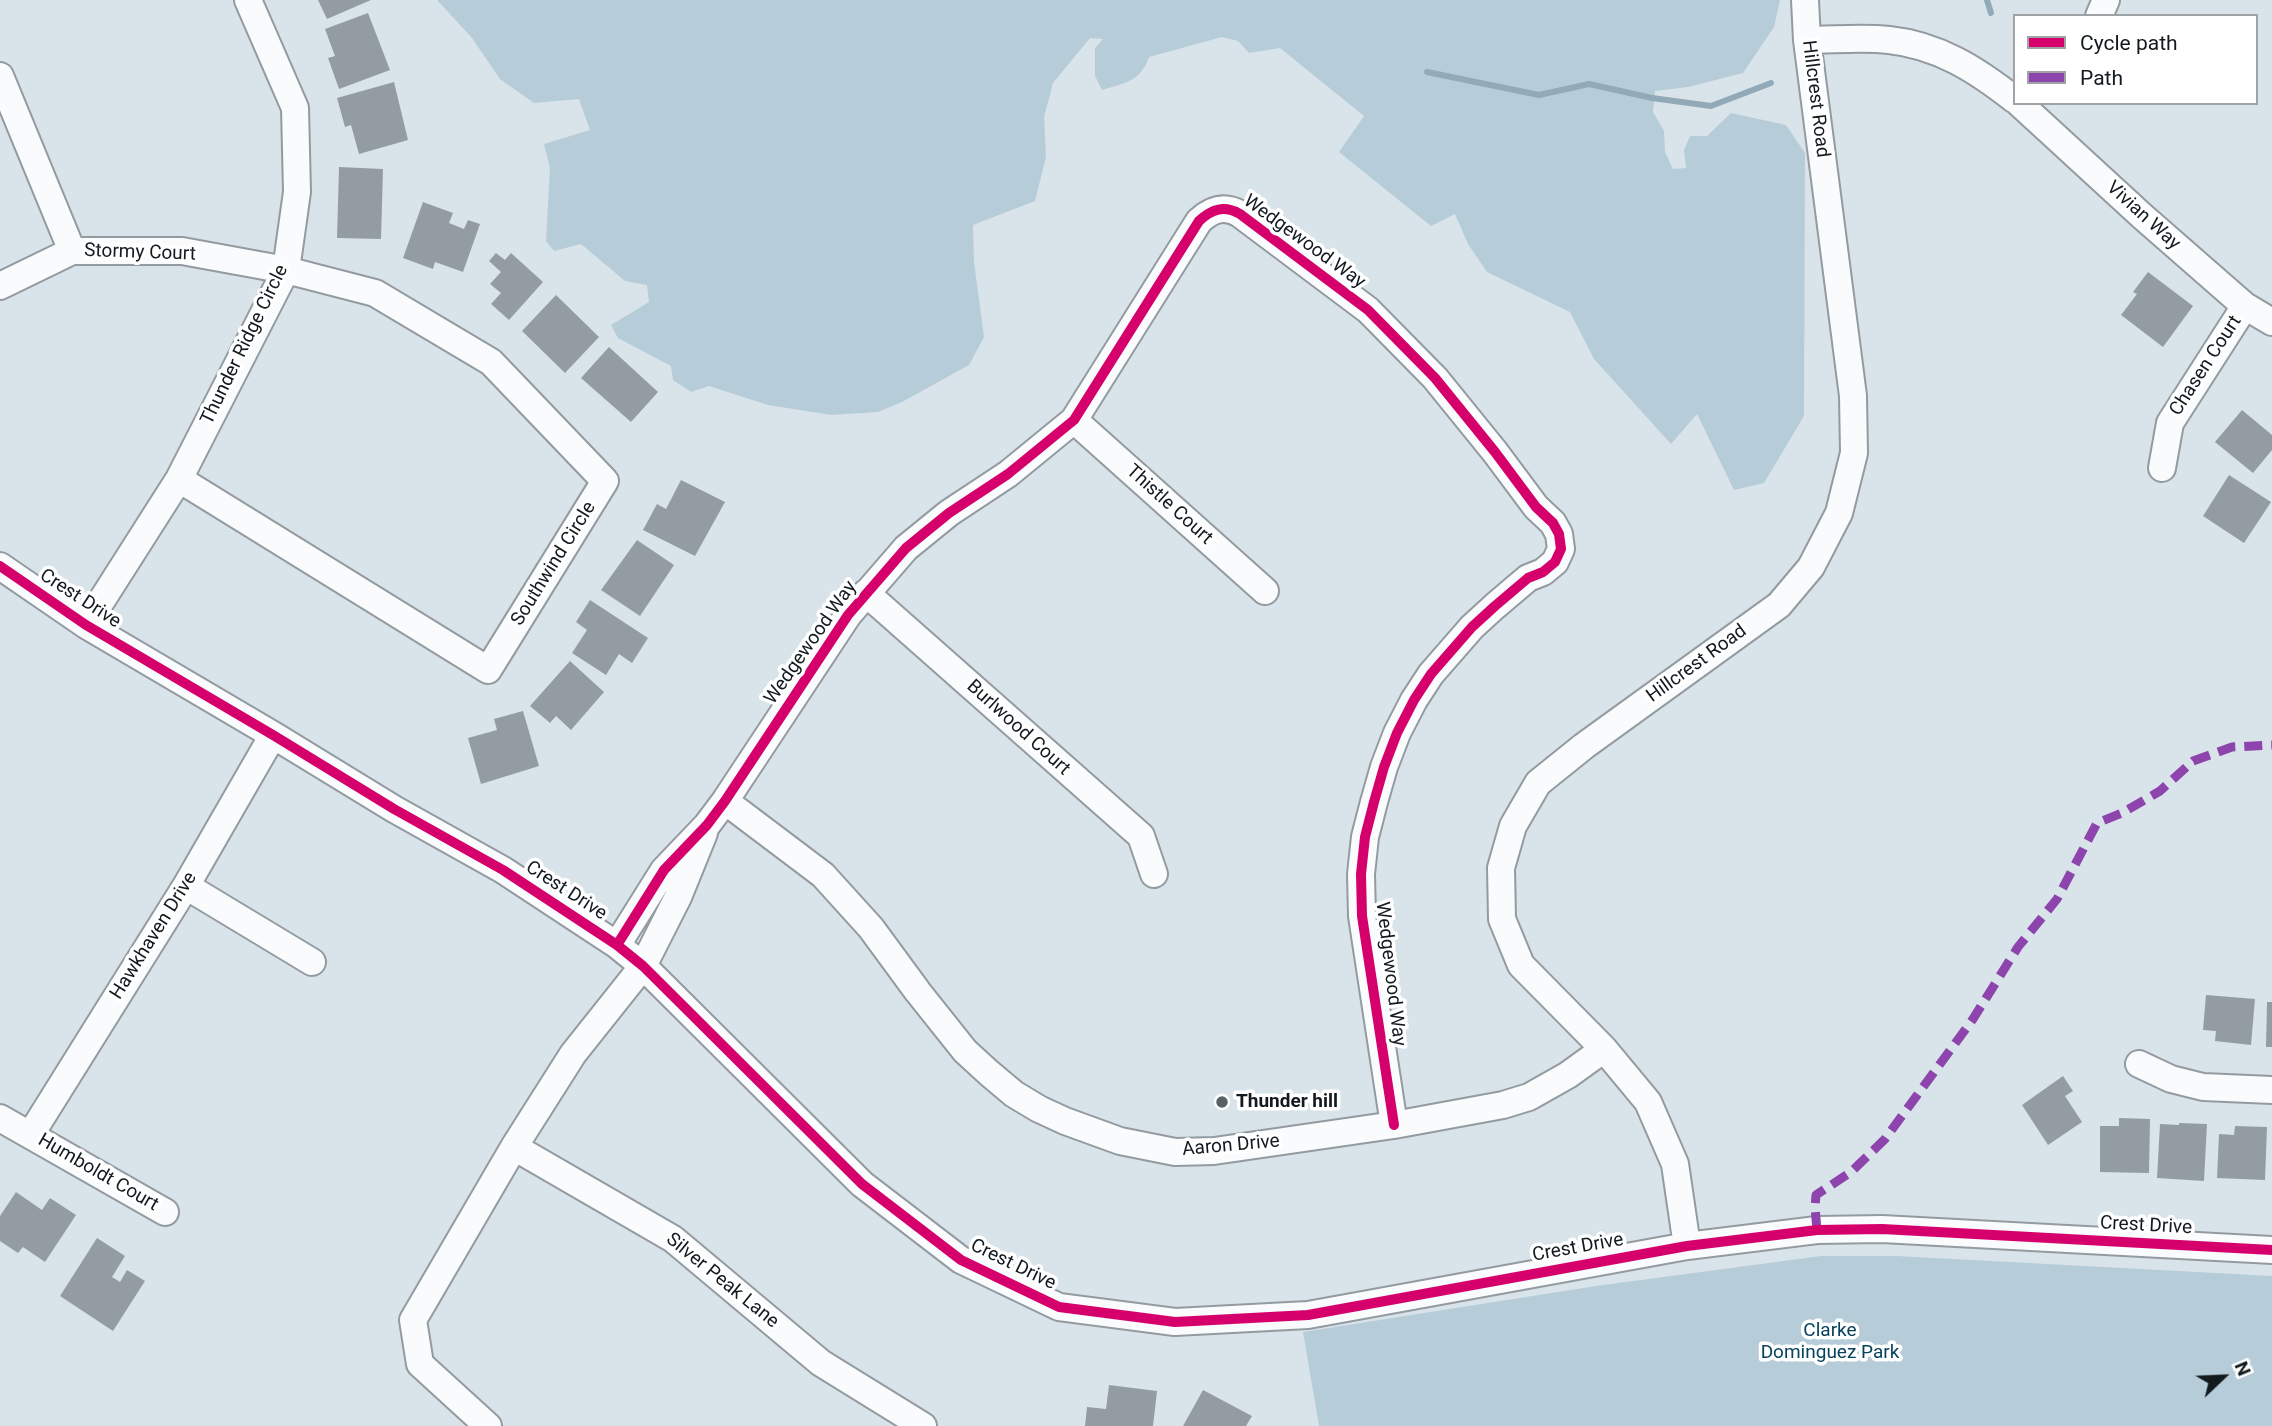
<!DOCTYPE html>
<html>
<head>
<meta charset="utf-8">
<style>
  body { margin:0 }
  #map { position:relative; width:2272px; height:1426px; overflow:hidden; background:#d9e4ea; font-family:Roboto,sans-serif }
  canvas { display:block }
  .legend { position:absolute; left:2013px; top:14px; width:245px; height:91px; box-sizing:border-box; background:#fff; border:2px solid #a0a3a5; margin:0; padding:9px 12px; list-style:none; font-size:21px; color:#121a1e }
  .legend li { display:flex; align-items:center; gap:14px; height:35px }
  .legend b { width:35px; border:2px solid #a0a3a5 }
  .north { position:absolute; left:2188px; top:1342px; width:70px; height:70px; -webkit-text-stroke:5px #fff; paint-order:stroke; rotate:67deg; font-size:19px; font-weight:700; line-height:28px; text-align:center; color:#121a1e }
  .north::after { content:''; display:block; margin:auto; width:24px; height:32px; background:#121a1e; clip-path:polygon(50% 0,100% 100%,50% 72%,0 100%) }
</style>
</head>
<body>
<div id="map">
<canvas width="2272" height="1426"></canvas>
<ul class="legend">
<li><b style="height:9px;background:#d6006c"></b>Cycle path</li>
<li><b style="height:9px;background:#8e44ad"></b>Path</li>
</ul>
<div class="north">N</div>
</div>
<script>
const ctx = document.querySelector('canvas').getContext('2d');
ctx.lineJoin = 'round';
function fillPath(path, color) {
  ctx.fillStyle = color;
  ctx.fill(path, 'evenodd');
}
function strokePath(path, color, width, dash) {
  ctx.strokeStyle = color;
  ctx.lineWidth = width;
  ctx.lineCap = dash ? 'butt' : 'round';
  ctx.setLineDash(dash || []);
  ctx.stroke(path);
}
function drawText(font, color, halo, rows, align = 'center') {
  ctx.font = font + ' Roboto,sans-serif';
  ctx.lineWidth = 7;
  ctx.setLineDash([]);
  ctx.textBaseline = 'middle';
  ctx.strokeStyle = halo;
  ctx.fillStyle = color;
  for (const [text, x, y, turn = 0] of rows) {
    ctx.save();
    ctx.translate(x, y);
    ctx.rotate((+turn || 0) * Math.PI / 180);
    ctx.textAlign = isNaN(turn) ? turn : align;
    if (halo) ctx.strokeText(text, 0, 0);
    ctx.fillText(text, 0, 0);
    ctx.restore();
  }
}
const green = new Path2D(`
  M437,0H1780L1774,27L1743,73L1688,87L1655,91L1653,112L1664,131L1665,152L1673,169L1686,168L1684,150L1690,136H1707L1731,113L1786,125L1805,153L1804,416L1764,483L1734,490L1697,414L1671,444L1594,359L1570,312L1487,272L1468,244L1455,214L1431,226L1339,152L1364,116L1280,48L1249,53L1238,41L1222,37L1149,57C1141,81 1125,83 1102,90L1095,76V48L1103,39L1090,38L1053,83L1044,117L1046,157L1035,201L973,225L974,262L984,337L969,365L902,402L878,412L832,415L768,405L709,386L691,392L673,380L671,366L618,338L611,325L649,302L647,285L625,281L581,244L554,251L546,241L550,168L544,144L590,130L579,99L534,103L500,79L472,38Z
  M1821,1256H1897L2272,1276V1426H1319L1303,1332L1596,1286Z`);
const stream = new Path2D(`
  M1987,0L1991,13
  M1427,72L1539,95L1589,84L1652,98L1711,106L1771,83`);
const building = new Path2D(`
  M318,0H371L327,19Z
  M368,13L390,70L339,89L328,58L335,56L325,29Z
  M394,82L408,140L359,154L351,125L345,127L337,98Z
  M339,167L383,169L381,239L337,238Z
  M423,202L453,213L449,223L464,229L468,220L480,224L463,272L435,262L433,269L403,258Z
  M496,253L505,260L511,253L543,282L509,320L491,304L501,293L490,284L501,272L489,261Z
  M2148,272L2193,306L2163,347L2121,315L2137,294L2133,292Z
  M556,295L599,337L565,373L522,331Z
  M609,347L658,392L631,422L581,378Z
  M2242,410L2272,435V450L2253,473L2215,442Z
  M2229,475L2271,502L2244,543L2203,516Z
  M681,480L725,502L695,556L643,530L657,504L666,509Z
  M637,540L674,565L640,616L601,590Z
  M590,600L648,638L632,663L619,654L606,675L572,653L587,630L576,622Z
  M570,661L604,692L571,730L556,716L550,723L530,706Z
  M523,711L539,766L481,784L468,738L497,730L494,719Z
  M2206,995L2255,999L2251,1045L2215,1041L2216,1031L2203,1030Z
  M2267,1002H2272V1047H2266Z
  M2063,1076L2073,1091L2065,1096L2082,1122L2048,1145L2022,1105Z
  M2119,1118L2150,1119L2149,1173L2100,1172V1126H2119Z
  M2179,1123L2207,1124L2204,1181L2157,1178L2160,1124L2179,1125Z
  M2235,1126L2267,1127L2265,1180L2217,1178L2219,1134L2234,1135Z
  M16,1192L42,1210L50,1198L76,1215L45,1262L23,1247L18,1253L0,1241V1216Z
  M97,1238L125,1256L112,1277L120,1282L127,1270L145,1281L113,1331L60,1296Z
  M1109,1385L1157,1391L1153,1426H1085L1087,1407L1106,1409Z
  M1203,1390L1252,1416L1246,1426H1183Z`);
const minor = new Path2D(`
  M2099,16L2106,0
  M1807,40C1834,40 1862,37 1889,40C1938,45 1977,70 2015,100
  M0,76L72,251
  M2019,103L2142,216L2245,306L2272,322
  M0,286L72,251H182L286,270L375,293L491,362L605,481L488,670L179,479
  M1074,420L1265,591
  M2162,468L2170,423L2245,306
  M0,566L86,625L273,735L394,809L503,870L617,945L643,966L862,1184L961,1260L1059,1307L1175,1322L1308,1315L1687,1246L1817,1230L1882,1229L2272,1250
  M866,593L1141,836L1154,874
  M86,625L179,479L286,270L297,192L295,108L248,0
  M725,801L823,875L871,928L918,992L965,1051L989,1073L1014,1094L1039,1109L1065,1121L1120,1141L1175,1152L1214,1151L1394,1125L1503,1105L1529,1097L1568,1075L1604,1049
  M186,886L312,962
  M617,945L664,870L707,825L725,801L848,615L906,548L949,513L1008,474L1074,420L1199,221C1212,209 1224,205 1240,214L1368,310L1435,378L1495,452L1536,507L1553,523L1559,534L1561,549L1555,562L1543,572L1528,578L1495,606L1472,627L1431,674L1414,700L1397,733L1384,767L1374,802L1365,837L1361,874L1362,916L1394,1125
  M2139,1064L2171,1079L2203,1087L2272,1090
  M0,1118L165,1212
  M31,1134L186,886L273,735
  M514,1147L673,1239L821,1363L923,1426
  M1687,1246L1675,1164L1648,1102L1604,1049L1521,965L1502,919L1501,868L1513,826L1538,783L1584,746L1779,605L1811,567L1839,513L1854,453L1853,396L1807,40L1805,0
  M488,1426L420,1364L413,1320L514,1147L573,1054L643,966L678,897L704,833`);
const quiet = new Path2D(`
  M1817,1230L1815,1207L1816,1195L1851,1172L1885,1139L1973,1019L2018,947L2057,899L2097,823L2122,813L2160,791L2193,761L2232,747L2272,745`);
const cycleway = new Path2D(`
  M0,566L86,625L273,735L394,809L503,870L617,945L643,966L862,1184L961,1260L1059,1307L1175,1322L1308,1315L1687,1246L1817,1230L1882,1229L2272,1250
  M617,945L664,870L707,825L725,801L848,615L906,548L949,513L1008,474L1074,420L1199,221C1212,209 1224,205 1240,214L1368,310L1435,378L1495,452L1536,507L1553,523L1559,534L1561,549L1555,562L1543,572L1528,578L1495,606L1472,627L1431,674L1414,700L1397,733L1384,767L1374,802L1365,837L1361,874L1362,916L1394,1125`);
const markers = [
  [1222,1102,7,"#586165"]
];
const streetNames = [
  ["Hillcrest Road",1815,99,83],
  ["Vivian Way",2143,216,42],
  ["Wedgewood Way",1304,242,36],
  ["Stormy Court",140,253,2],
  ["Thunder Ridge Circle",245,345,-64],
  ["Chasen Court",2206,366,-57],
  ["Thistle Court",1169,505,42],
  ["Southwind Circle",554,564,-58],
  ["Crest Drive",80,599,33],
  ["Wedgewood Way",811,643,-55],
  ["Hillcrest Road",1697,664,-36],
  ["Burlwood Court",1018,728,42],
  ["Crest Drive",566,891,33],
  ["Hawkhaven Drive",154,936,-58],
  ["Wedgewood Way",1390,974,83],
  ["Aaron Drive",1231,1146,-5],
  ["Humboldt Court",98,1173,30],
  ["Crest Drive",2146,1226,3],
  ["Crest Drive",1578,1248,-10],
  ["Crest Drive",1013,1265,26],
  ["Silver Peak Lane",722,1281,39]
];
const poiNames = [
  ["Thunder hill",1236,1102]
];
const parkNames = [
  ["Clarke",1830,1331],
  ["Dominguez Park",1830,1353]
];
fillPath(green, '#b6ccd8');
strokePath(stream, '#92aab8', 6);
fillPath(building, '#939ca1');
strokePath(minor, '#939ba0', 30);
strokePath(minor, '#f9fbfc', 26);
strokePath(quiet, '#8e44ad', 9, [18, 9]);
strokePath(cycleway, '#d6006c', 10);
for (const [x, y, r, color] of markers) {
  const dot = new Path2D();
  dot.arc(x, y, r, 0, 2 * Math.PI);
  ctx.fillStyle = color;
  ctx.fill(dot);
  strokePath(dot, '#fff', 2.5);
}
drawText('19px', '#121a1e', '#fff', streetNames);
drawText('bold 19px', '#121a1e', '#fff', poiNames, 'left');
drawText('19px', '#06425d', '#fff', parkNames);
</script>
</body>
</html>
